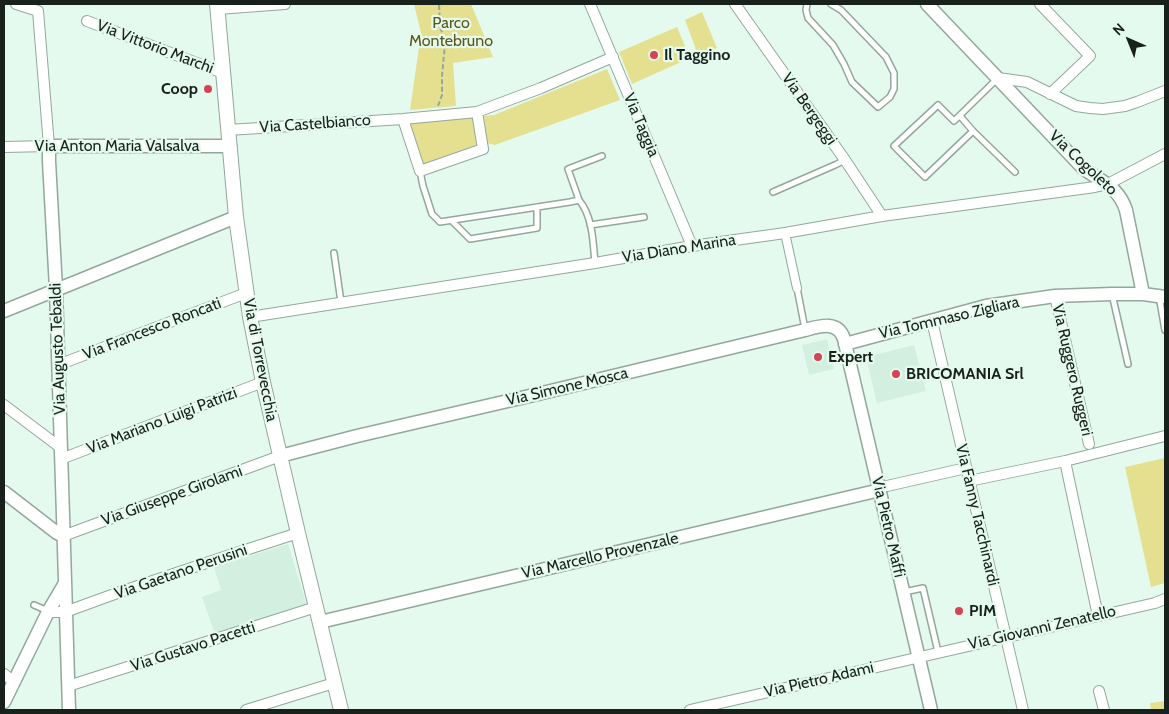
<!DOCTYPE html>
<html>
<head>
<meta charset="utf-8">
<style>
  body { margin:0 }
  #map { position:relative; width:1169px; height:714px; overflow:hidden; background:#e5faef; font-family:Cabin,sans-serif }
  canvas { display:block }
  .frame { position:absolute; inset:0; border:5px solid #19211d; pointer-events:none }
  .north { position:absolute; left:1104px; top:15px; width:50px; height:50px; -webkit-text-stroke:4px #e5faef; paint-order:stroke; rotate:316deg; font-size:14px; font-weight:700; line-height:20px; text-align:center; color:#19211d }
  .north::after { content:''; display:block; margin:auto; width:18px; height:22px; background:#19211d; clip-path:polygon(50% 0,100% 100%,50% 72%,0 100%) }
</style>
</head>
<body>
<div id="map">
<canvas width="1169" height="714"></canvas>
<div class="frame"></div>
<div class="north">N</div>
</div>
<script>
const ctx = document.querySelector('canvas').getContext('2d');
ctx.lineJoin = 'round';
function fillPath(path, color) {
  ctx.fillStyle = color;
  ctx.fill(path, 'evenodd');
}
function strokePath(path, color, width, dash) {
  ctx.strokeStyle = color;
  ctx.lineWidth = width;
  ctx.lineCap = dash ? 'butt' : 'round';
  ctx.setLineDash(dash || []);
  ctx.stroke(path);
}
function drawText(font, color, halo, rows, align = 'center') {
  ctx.font = font + ' Cabin,sans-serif';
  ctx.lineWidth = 4.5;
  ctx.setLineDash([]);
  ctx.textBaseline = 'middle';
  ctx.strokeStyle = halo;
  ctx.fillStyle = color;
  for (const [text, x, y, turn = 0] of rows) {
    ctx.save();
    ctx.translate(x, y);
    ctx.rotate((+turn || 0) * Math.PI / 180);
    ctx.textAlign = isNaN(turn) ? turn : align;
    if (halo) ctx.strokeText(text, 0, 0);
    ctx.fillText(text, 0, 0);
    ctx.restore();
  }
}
const built = new Path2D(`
  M827,339L834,369L809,375L802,345Z
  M914,345L926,391L877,403L866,357Z
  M288,544L307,606L216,637L202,597L221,590L214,567Z`);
const green = new Path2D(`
  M414,4H471L493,57L453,63L456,106L410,110L421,33Z
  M702,12L717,48L698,55L685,20Z
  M677,27L690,58L632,84L619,52Z
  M607,69L620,100L495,145L487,143L484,116L494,115Z
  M473,117L476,145L423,164L410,124Z
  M1165,458V583L1151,587L1125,467Z
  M1165,701V710H1151L1150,703Z`);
const path = new Path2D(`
  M438,106L442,95V76L445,44L440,25L439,4`);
const service = new Path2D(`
  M807,4L806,10L808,18L833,45L844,64L852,82L878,107L890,97L894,89V73L886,57L841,10L831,4
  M960,116L973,131L925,177L894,146L938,105L954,121L998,78
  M973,131L1015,172
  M420,171L423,186L432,214L440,222L570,202L579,200C593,217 593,242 595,263
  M773,192L835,165L845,160
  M579,200L568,169L602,156
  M452,221L470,239L537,228V207
  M590,225L644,217
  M334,253L341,302
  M797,288L805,329
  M1112,294L1128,364
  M1159,296L1165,330
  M904,592L923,588L938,652
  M34,605L48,611`);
const pedestrian = new Path2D(`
  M785,233L797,288`);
const minor = new Path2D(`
  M590,4L692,246
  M735,4L845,160L882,216
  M1040,4L1090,56L1050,94
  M218,9L285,4
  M87,21L223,73
  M998,78L1027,82L1076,106L1090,108L1103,109L1125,106L1137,102L1165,91
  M403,119L420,171L483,149L477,112
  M228,130L403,119L477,112L541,88L613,57
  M4,147L49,146L38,11L16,4
  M1055,296L1089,444
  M250,317L595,263L692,246L785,233L882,216L1095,187L1108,184L1165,154
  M932,321L1023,710
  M58,365L246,293
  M4,405L61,448
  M61,459L263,382
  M1065,461L1098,616
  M969,481L1065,461L1165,436
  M887,486L966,468
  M63,536L280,456
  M48,612H65L120,592L233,554L298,533
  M4,674L13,681
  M68,686L316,607
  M1099,691L1104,710
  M246,710L334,683
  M690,710L1155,603L1165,599`);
const tertiary = new Path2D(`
  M927,4L1083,168C1101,182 1118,186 1126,210L1143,294
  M4,311L236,217
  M845,344L986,306L1055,296L1112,294H1143L1165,297
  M280,456L357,436L538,394L805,330C820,326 838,320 844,339L931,710
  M4,492L57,533L63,536
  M320,622L880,490
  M4,702L48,612L65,583
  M69,710L56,289L49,161V146H230`);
const secondary = new Path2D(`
  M217,4L236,217L250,317L263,382L298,533L341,710`);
const markers = [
  [654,55,5,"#d54453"],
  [208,89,5,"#d54453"],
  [818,357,5,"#d54453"],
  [896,374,5,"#d54453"],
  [959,611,5,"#d54453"]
];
const parkNames = [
  ["Parco",451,23],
  ["Montebruno",451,41]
];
const streetNames = [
  ["Via Vittorio Marchi",155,47,21],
  ["Via Bergeggi",809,109,55],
  ["Via Castelbianco",315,124,-4],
  ["Via Taggia",641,125,67],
  ["Via Anton Maria Valsalva",117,146],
  ["Via Cogoleto",1083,163,43],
  ["Via Diano Marina",679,249,-9],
  ["Via Tommaso Zigliara",949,318,-13],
  ["Via Francesco Roncati",152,329,-21],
  ["Via Augusto Tebaldi",58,349,-92],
  ["Via di Torrevecchia",260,360,79],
  ["Via Ruggero Ruggeri",1072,370,77],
  ["Via Simone Mosca",567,387,-13],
  ["Via Mariano Luigi Patrizi",162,421,-21],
  ["Via Giuseppe Girolami",172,496,-20],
  ["Via Fanny Tacchinardi",977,515,77],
  ["Via Pietro Maffi",888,527,77],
  ["Via Marcello Provenzale",600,556,-13],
  ["Via Gaetano Perusini",181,572,-19],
  ["Via Giovanni Zenatello",1042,628,-13],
  ["Via Gustavo Pacetti",193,647,-18],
  ["Via Pietro Adami",819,680,-13]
];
const poiNames = [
  ["Il Taggino",664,55],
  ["Coop",198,89,"right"],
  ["Expert",828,357],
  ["BRICOMANIA Srl",906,374],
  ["PIM",969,611]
];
fillPath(built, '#d2efe0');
fillPath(green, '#e4e090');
strokePath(service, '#93a79d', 8);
strokePath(pedestrian, '#93a79d', 10);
strokePath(minor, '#93a79d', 12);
strokePath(tertiary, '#93a79d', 15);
strokePath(secondary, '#93a79d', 16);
strokePath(path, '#97a79e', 2, [5, 2.5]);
strokePath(service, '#fff', 5);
strokePath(pedestrian, '#fff', 8);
strokePath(minor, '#fff', 10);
strokePath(tertiary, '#fff', 12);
strokePath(secondary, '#fff', 14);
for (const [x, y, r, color] of markers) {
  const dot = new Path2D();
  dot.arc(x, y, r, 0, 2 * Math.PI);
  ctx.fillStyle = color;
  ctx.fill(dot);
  strokePath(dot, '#e5faef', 2);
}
drawText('16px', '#5b5717', '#e5faef', parkNames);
drawText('16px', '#19211d', '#e5faef', streetNames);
drawText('bold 16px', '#19211d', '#e5faef', poiNames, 'left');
</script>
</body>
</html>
